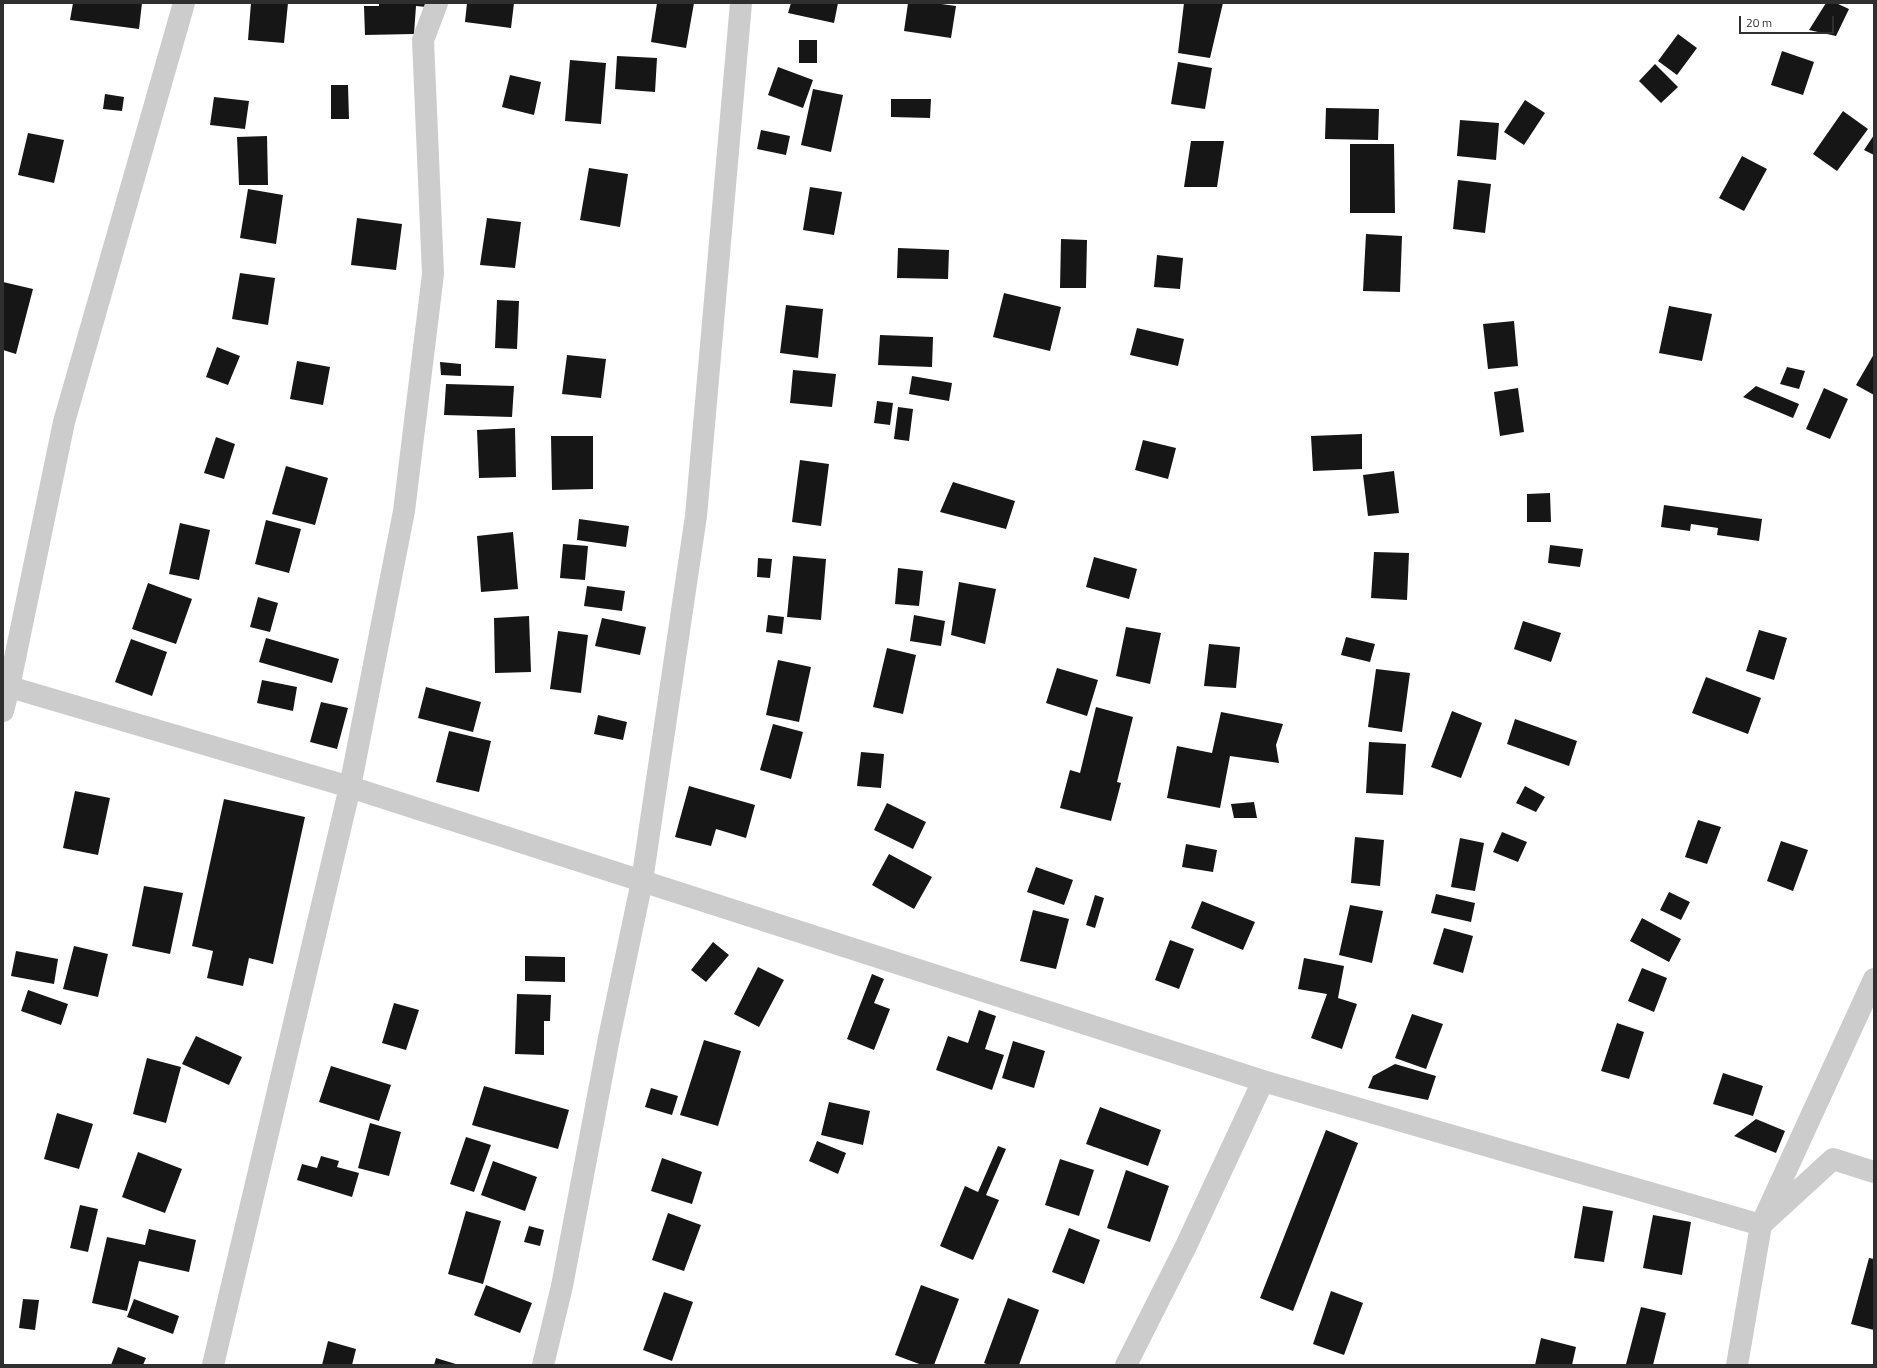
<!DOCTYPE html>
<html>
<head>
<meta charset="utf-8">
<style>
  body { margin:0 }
  #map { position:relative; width:1877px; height:1368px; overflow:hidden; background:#fff; font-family:"Titillium Web",sans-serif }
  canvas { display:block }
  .frame { position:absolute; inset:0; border:4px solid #2f2f2f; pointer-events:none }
  .scale { position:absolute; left:1739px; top:16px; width:95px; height:18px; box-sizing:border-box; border:2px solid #2f2f2f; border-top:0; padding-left:5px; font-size:12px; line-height:14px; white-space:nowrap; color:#2f2f2f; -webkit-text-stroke:3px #fff; paint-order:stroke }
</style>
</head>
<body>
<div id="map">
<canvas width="1877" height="1368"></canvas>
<div class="frame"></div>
<div class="scale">20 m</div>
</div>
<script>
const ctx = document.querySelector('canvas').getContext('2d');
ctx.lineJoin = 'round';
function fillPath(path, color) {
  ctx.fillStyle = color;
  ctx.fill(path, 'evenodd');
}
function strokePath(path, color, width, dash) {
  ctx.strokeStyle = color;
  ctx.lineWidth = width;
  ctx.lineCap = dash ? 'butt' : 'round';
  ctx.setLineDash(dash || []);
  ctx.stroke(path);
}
const building = new Path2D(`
  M73,3H142L139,29L70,20Z
  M251,3H288L284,43L248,40Z
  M379,3H426V7L416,6L414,34L365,35L364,6H379Z
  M467,3H514L511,28L465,22Z
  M657,3H694L686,48L651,42Z
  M791,3H838L834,23L788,13Z
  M908,3H934L956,6L951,38L904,31Z
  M1184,3H1223L1210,58L1178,53Z
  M1826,3H1836L1849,9L1836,36L1809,30Z
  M1678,34L1697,48L1677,75L1658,61Z
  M799,40H817V63H799Z
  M1782,51L1814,62L1803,95L1771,85Z
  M617,56L657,58L655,92L615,89Z
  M570,60L606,63L601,124L565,121Z
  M1178,62L1212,68L1205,109L1171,104Z
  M1655,64L1678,87L1661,103L1639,81Z
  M778,67L813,80L803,108L768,95Z
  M510,75L541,82L534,115L502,107Z
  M331,85H348L349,119H331Z
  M813,89L843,95L831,152L801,145Z
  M105,94L124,97L122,111L103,109Z
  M214,97L249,101L245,129L210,125Z
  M891,99H931L930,118L891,117Z
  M1525,100L1545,113L1524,145L1504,132Z
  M1326,108L1379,109L1378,140L1325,139Z
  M1843,111L1868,129L1837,171L1813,154Z
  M1460,120L1499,123L1496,160L1457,156Z
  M761,130L790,136L786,155L757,149Z
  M28,133L64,140L54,183L18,175Z
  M1874,135V155L1864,150Z
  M267,136L268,185H239L237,137Z
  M1191,141H1224L1217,187H1184Z
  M1350,144H1394L1395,213H1350Z
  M1742,156L1767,169L1744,211L1719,198Z
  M589,168L628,174L620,227L580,220Z
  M1458,180L1491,184L1485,233L1453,229Z
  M810,187L842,192L834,235L803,230Z
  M248,189L283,195L276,244L240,238Z
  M357,218L402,224L396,270L351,265Z
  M487,218L521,222L515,268L480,265Z
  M1366,234L1402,236L1400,292L1363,291Z
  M1061,239L1087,240L1086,288H1060Z
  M898,248L949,250L948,279L897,278Z
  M1157,255L1183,258L1180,289L1154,287Z
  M240,273L275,278L268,325L232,319Z
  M3,282L33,289L16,354L3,350Z
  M1004,293L1061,307L1050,351L993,337Z
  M497,300L519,301L517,349L495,348Z
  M786,305L823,309L818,358L780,353Z
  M1669,306L1712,314L1702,361L1659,353Z
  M1514,321L1518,366L1488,369L1483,324Z
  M1137,328L1184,339L1178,366L1130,355Z
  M880,335L933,337L932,367L878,365Z
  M217,347L240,356L228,385L206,377Z
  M1874,354V395L1856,385Z
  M567,355L606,359L601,398L562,394Z
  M297,361L330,367L323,405L290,399Z
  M440,362L461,364V376L441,375Z
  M1787,367L1805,371L1799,389L1780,384Z
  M793,370L836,374L832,407L790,403Z
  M912,376L952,383L949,401L909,394Z
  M446,384L514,386L512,417L444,415Z
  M1756,386L1799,404L1793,418L1743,397Z
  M1518,388L1524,432L1500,436L1494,392Z
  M1824,388L1848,399L1830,439L1806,429Z
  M877,401L893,403L890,425L874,423Z
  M898,407L913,409L909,441L894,439Z
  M515,428L516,477L479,478L477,430Z
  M1362,434V469L1313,471L1311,436Z
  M551,436H593V489L552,490Z
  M216,437L235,444L224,479L204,473Z
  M1143,440L1176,448L1168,479L1135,470Z
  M800,460L829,464L821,526L792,522Z
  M286,466L328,478L315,525L272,514Z
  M1394,471L1399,513L1368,516L1363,475Z
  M953,482L1015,501L1006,529L940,512Z
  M1550,493L1551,522H1527V494Z
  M1664,505L1762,519L1759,541L1717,535L1718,528L1691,524L1690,531L1661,527Z
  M579,519L629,526L626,547L577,540Z
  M266,520L301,529L289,573L255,564Z
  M180,523L210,530L199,580L169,574Z
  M513,532L518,589L481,592L477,536Z
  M563,544L588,546L585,580L560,578Z
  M1550,545L1583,549L1580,567L1548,563Z
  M1374,552L1409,553L1407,600L1371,598Z
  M793,556L826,559L821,620L787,617Z
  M1094,557L1137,569L1129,599L1086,587Z
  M758,558L772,559L770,578L757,577Z
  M898,568L923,571L919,606L895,604Z
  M959,582L996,589L985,644L951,635Z
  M148,583L192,599L176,644L132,629Z
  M587,586L625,591L622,611L584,606Z
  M258,597L278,603L270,632L250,627Z
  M768,615L784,617L782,634L766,632Z
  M914,615L945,621L941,646L910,641Z
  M529,616L531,672L495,673L494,618Z
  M602,618L646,627L640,655L595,646Z
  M1523,621L1561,633L1551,662L1514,649Z
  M1126,627L1161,633L1150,684L1116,676Z
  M1759,630L1787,638L1774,680L1746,671Z
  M558,631L588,635L581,693L550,689Z
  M1346,637L1375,644L1370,662L1341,655Z
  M266,638L339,659L332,683L259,662Z
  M131,639L167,652L152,696L115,682Z
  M1209,644L1240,647L1236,688L1204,686Z
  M887,648L916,655L903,714L873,707Z
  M778,660L811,667L799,722L766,715Z
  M1057,668L1098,680L1087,716L1046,703Z
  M1376,669L1410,673L1402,732L1368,727Z
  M1706,677L1761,698L1748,734L1692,713Z
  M262,680L297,687L293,711L257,703Z
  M426,687L481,702L473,732L418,718Z
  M321,702L348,708L337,749L310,742Z
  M1096,707L1133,717L1117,782L1121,783L1111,821L1060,808L1070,770L1080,773Z
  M1452,711L1482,723L1461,778L1431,767Z
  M1221,712L1283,724L1276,745L1279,763L1230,756L1220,808L1167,798L1177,746L1212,753Z
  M598,715L627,722L623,740L594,734Z
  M1515,719L1577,741L1569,766L1507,744Z
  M773,724L803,732L791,779L760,770Z
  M449,731L491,741L479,792L436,782Z
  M1369,742L1406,744L1403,795L1366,793Z
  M861,752L884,754L881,788L857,786Z
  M689,786L755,805L746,838L716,829L711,846L675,837Z
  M1525,786L1545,797L1536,812L1516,803Z
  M75,791L110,798L98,855L63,848Z
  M224,799L305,817L273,964L249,958L243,986L207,978L213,951L192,946Z
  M1254,802L1257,818H1234L1231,804Z
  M887,803L926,822L913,849L874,830Z
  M1698,820L1721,827L1707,864L1685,857Z
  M1502,832L1527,842L1518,862L1493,852Z
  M1355,837L1384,840L1380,886L1351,883Z
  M1460,838L1484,843L1475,891L1451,887Z
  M1781,841L1808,850L1793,891L1767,881Z
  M1186,844L1217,850L1213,872L1182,867Z
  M889,854L932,877L914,909L872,885Z
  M1036,867L1073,880L1064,905L1027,892Z
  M144,886L183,893L170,954L132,946Z
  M1669,892L1690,902L1681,920L1660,910Z
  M1436,894L1475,903L1471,922L1431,913Z
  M1095,895L1104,898L1095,928L1086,925Z
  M1202,901L1255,922L1243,950L1191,928Z
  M1350,905L1383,911L1372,963L1339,955Z
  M1033,910L1069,919L1056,969L1020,961Z
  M1642,918L1681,939L1669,962L1630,941Z
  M1444,928L1473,936L1463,973L1433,964Z
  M1170,940L1194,949L1179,989L1155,980Z
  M713,942L729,955L706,982L691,970Z
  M74,946L108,954L98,997L63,989Z
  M16,951L58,959L54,984L11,976Z
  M525,956L565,957V982L525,981Z
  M1304,958L1344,966L1338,998L1357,1004L1342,1049L1311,1038L1327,994L1298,989Z
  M758,967L784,980L759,1027L734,1014Z
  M1642,968L1667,978L1654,1012L1628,1001Z
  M872,974L884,979L874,1003L890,1009L874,1050L847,1039Z
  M28,990L68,1004L61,1025L21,1011Z
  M517,994L551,995L550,1021H544V1055L515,1054Z
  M394,1003L419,1010L406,1050L382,1043Z
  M979,1010L996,1016L985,1049L1004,1055L992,1090L936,1070L948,1036L968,1043Z
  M1412,1014L1443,1024L1426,1069L1395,1058Z
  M1617,1023L1644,1032L1629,1079L1601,1071Z
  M196,1036L242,1057L229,1085L182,1064Z
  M704,1040L741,1051L718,1126L680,1115Z
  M1013,1041L1045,1051L1034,1088L1002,1078Z
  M147,1058L181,1067L166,1123L133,1114Z
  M1395,1064L1436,1076L1428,1100L1368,1088L1373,1076Z
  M331,1066L391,1085L379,1121L319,1102Z
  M1723,1073L1763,1086L1753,1116L1713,1104Z
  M484,1086L569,1110L558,1149L472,1125Z
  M651,1088L678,1096L672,1115L645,1107Z
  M829,1102L870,1111L863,1145L821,1135Z
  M1100,1107L1161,1130L1148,1166L1086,1144Z
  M57,1113L93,1124L79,1169L44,1159Z
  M1756,1119L1785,1131L1776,1153L1734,1136Z
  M370,1123L401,1132L389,1176L358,1168Z
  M1326,1130L1358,1143L1293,1311L1260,1298Z
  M466,1137L491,1145L474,1192L450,1184Z
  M817,1141L846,1153L838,1174L809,1161Z
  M998,1146L1006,1149L986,1195L999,1200L973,1260L940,1246L965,1186L978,1192Z
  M138,1152L182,1169L165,1213L122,1197Z
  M321,1156L339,1161L337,1167L359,1173L352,1197L297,1180L302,1164L317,1168Z
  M662,1158L702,1172L692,1204L651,1191Z
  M1060,1159L1094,1170L1079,1216L1045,1205Z
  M493,1161L537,1177L525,1211L481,1195Z
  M1126,1170L1169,1186L1150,1242L1107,1228Z
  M80,1205L98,1209L88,1252L70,1248Z
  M1583,1206L1613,1211L1604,1262L1574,1258Z
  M466,1211L501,1221L483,1284L448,1274Z
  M668,1213L701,1225L684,1271L652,1260Z
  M1653,1215L1691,1222L1682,1275L1643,1268Z
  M529,1226L544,1230L540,1246L524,1242Z
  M1069,1228L1100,1240L1084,1284L1052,1272Z
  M149,1229L196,1240L189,1272L139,1261L127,1311L92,1303L107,1237L145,1245Z
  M1869,1258L1874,1259V1330L1851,1324Z
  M486,1285L532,1303L520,1333L474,1315Z
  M921,1285L959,1299L934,1365H922L895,1355Z
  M1331,1291L1363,1303L1344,1355L1313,1344Z
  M664,1292L693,1302L672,1361L643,1350Z
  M1008,1298L1039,1310L1019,1365H989L984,1363Z
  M23,1299L39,1300L35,1330L19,1328Z
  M134,1299L179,1316L173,1334L127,1317Z
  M1641,1307L1666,1313L1653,1365L1626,1364Z
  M1541,1338L1576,1347L1572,1365H1535Z
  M328,1341L356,1349L352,1365H322Z
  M118,1347L146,1358L143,1365H111Z
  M436,1358L459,1365H434Z`);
const street = new Path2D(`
  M3,685L350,787L1263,1081L1761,1225L1833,1159L1874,1172
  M3,711L9,687L64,422L184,3
  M213,1365L350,787L404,511L433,274L423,40L437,3
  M543,1365L562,1286L609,1038L642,881L696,516L741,3
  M1126,1365L1186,1246L1263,1081
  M1737,1365L1761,1225L1874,979`);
fillPath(building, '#161616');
strokePath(street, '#ccc', 22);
</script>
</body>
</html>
